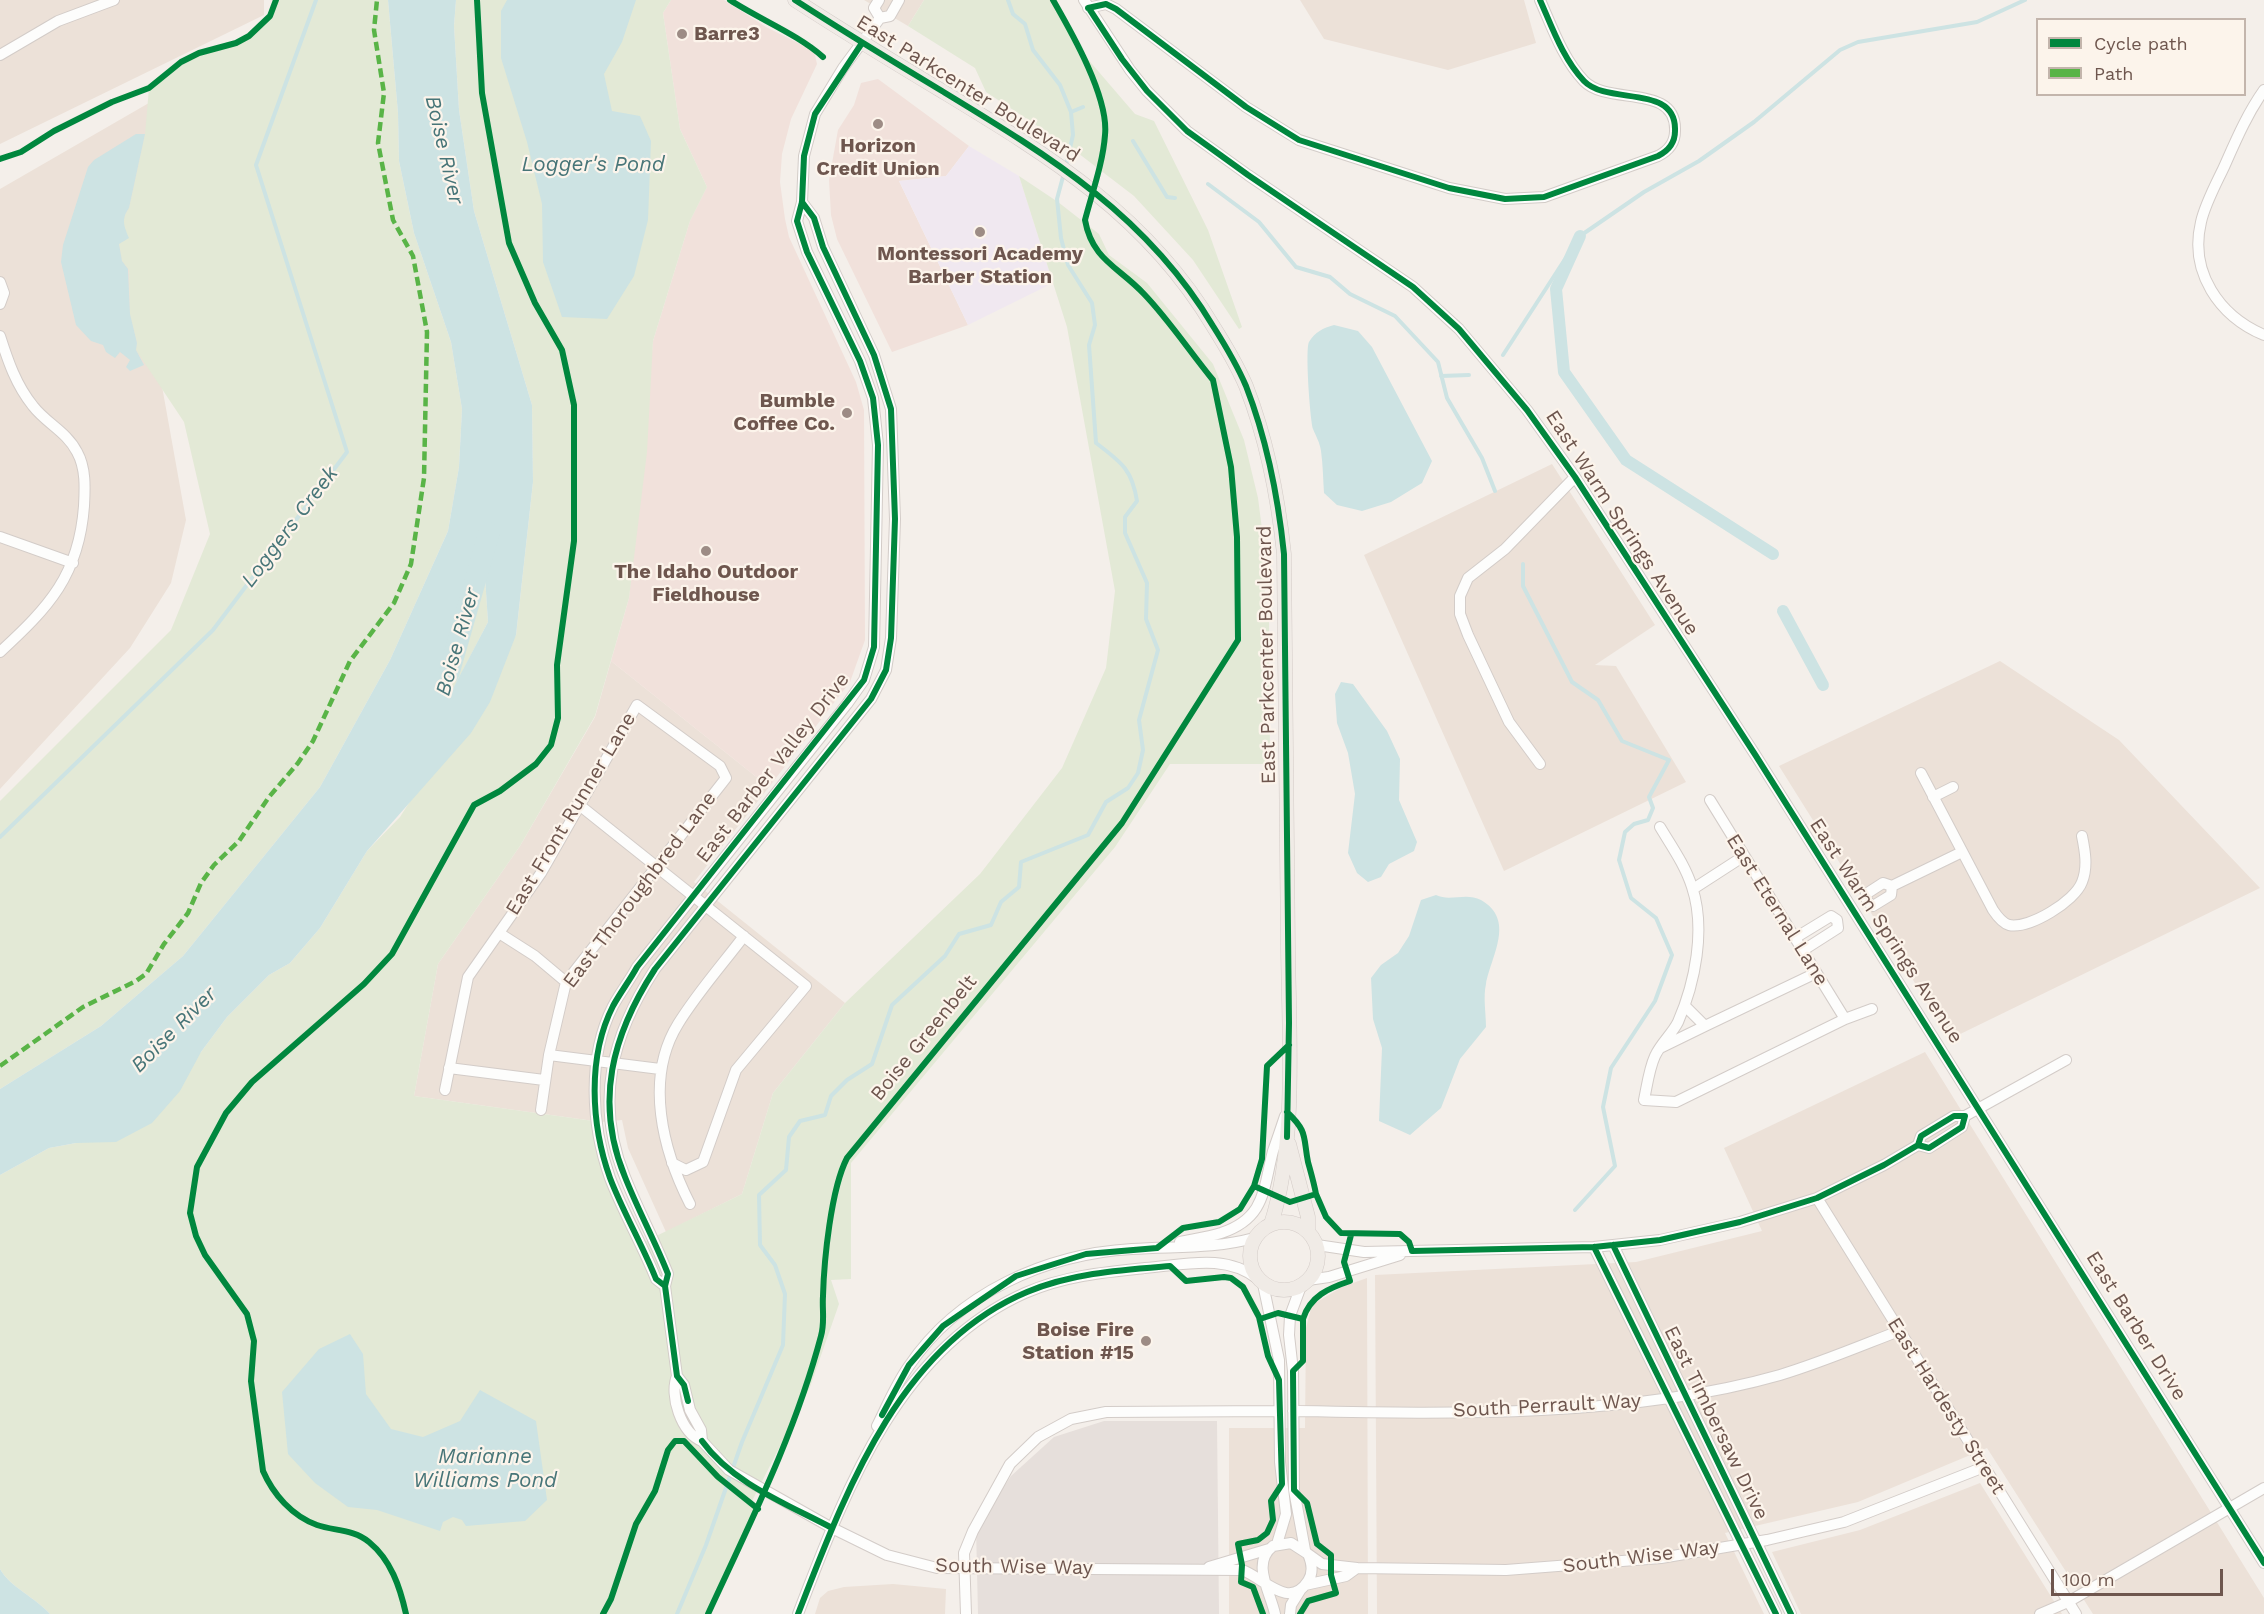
<!DOCTYPE html>
<html>
<head>
<meta charset="utf-8">
<style>
  body { margin:0 }
  #map { position:relative; width:2264px; height:1614px; overflow:hidden; background:#f4efea; font-family:"Work Sans",sans-serif }
  canvas { display:block }
  .legend { position:absolute; left:2036px; top:18px; width:210px; height:78px; box-sizing:border-box; background:#fcf4eb; border:2px solid #c3b5ac; margin:0; padding:8px 10px; list-style:none; font-size:18px; color:#6e564e }
  .legend li { display:flex; align-items:center; gap:12px; height:30px }
  .legend b { width:30px; border:2px solid #c3b5ac }
  .scale { position:absolute; left:2051px; top:1569px; width:172px; height:27px; box-sizing:border-box; border:3px solid #6e564e; border-top:0; padding-left:8px; font-size:18px; line-height:21px; white-space:nowrap; color:#6e564e; -webkit-text-stroke:4px #fcf4eb; paint-order:stroke }
</style>
</head>
<body>
<div id="map">
<canvas width="2264" height="1614"></canvas>
<ul class="legend">
<li><b style="height:8px;background:#00873e"></b>Cycle path</li>
<li><b style="height:8px;background:#59b447"></b>Path</li>
</ul>
<div class="scale">100 m</div>
</div>
<script>
const ctx = document.querySelector('canvas').getContext('2d');
ctx.lineJoin = 'round';
function fillPath(path, color) {
  ctx.fillStyle = color;
  ctx.fill(path, 'evenodd');
}
function strokePath(path, color, width, dash) {
  ctx.strokeStyle = color;
  ctx.lineWidth = width;
  ctx.lineCap = dash ? 'butt' : 'round';
  ctx.setLineDash(dash || []);
  ctx.stroke(path);
}
function drawText(font, color, halo, rows, align = 'center') {
  ctx.font = font + ' "Work Sans",sans-serif';
  ctx.lineWidth = 4.5;
  ctx.setLineDash([]);
  ctx.textBaseline = 'middle';
  ctx.strokeStyle = halo;
  ctx.fillStyle = color;
  for (const [text, x, y, turn = 0] of rows) {
    ctx.save();
    ctx.translate(x, y);
    ctx.rotate((+turn || 0) * Math.PI / 180);
    ctx.textAlign = isNaN(turn) ? turn : align;
    if (halo) ctx.strokeText(text, 0, 0);
    ctx.fillText(text, 0, 0);
    ctx.restore();
  }
}
const residential = new Path2D(`
  M0,0H264V15L0,144Z
  M864,0H924L908,26Z
  M1300,0H1524L1536,43L1448,70L1324,39Z
  M206,70L137,247L186,520L171,583L130,648L0,789V189Z
  M1552,464L1655,625L1595,665L1616,666L1686,782L1504,871L1364,555Z
  M611,661L769,787L694,882L845,1003L773,1093L742,1194L666,1232L628,1148L622,1120L601,1122L414,1096L438,964L520,846L595,717Z
  M2000,661L2119,740L2260,888L1950,1039L1779,766Z
  M1925,1052L2264,1598V1614H2093L1987,1448L1858,1502L1725,1533L1764,1614H1377L1375,1275L1636,1262L1762,1231L1724,1148Z
  M1367,1278L1368,1614H1229V1428H1305L1306,1328L1312,1305L1342,1287Z
  M1980,1483L2062,1614H1801L1772,1552L1860,1530Z
  M893,1584L946,1589L945,1614H815L820,1598L828,1591L844,1587Z`);
const commercial = new Path2D(`
  M671,0H724L766,27L814,51L817,64L791,119L782,154L780,182L785,219L789,237L856,382L864,410L865,640L850,682L769,787L611,661L629,598L653,341L690,221L707,187L680,129L663,13Z
  M878,79L969,146L946,176L899,181L968,325L892,352L837,239L831,215L829,180L838,130L854,105L861,83Z`);
const industrial = new Path2D(`
  M1104,1421H1217L1219,1614H978L976,1528L1011,1476L1054,1437Z`);
const education = new Path2D(`
  M969,146L1019,176L1053,283L968,325L899,181L946,176Z`);
const green = new Path2D(`
  M276,0H388L398,113L399,161L414,233L451,342L462,409L459,467L448,531L390,660L320,787L183,956L101,1026L0,1089V801L171,630L210,534L184,422L136,350L137,343L130,315L129,270L122,261L119,244L128,238C123,226 121,219 129,208L145,134L149,88C164,75 180,60 199,53C233,40 262,41 276,0Z
  M456,0H671L663,13L680,129L707,187L690,221L653,341L647,452L629,598L595,716L520,846L438,964L414,1096L601,1122L614,1176L646,1241L742,1194L773,1093L845,1003L980,874L1062,768L1106,668L1115,591L1067,327L1019,176L1058,202L1099,234L1109,255L1147,283L1213,364L1244,440L1258,498L1263,537L1266,617L1269,618L1270,764H1170L1115,847L851,1163V1279L831,1280L839,1304L810,1387L751,1503L758,1509L708,1614H50C36,1598 10,1587 0,1569V1175L49,1148L76,1143L201,1052L227,1017L269,975L290,963L320,928L367,851L400,817L516,635L533,482L532,405L474,211L459,110L454,26Z
  M924,0H1053L1080,50L1135,114L1154,121L1208,230L1242,327L1239,329L1193,260L1134,196L1074,150L986,92L975,68L908,26Z
  M480,558L484,561L488,622L449,697L447,690L455,665L467,585Z`);
const water = new Path2D(`
  M388,0H456L454,26L459,110L474,211L532,405L533,482L516,635L490,702L471,733L367,851L320,928L290,963L269,975L227,1017L201,1052L180,1091L152,1123L116,1142L76,1143L49,1148L0,1175V1089L101,1026L183,956L320,787L390,660L448,531L459,467L462,409L451,342L414,233L399,161L398,113ZM480,558L484,562L488,622L449,696C446,685 453,675 455,664C462,627 461,592 480,558Z
  M507,0H636L622,42L604,74L612,111L640,116L651,141L648,220L634,276L607,319L562,317L543,262L542,204L527,142L501,58V11Z
  M136,134H145L129,208C121,219 124,226 129,238L119,244L122,261L128,269L130,314L137,343L136,350L144,365L130,371L126,367L130,360L120,352L115,358L106,352L103,345L91,341L76,325L61,262L63,245L88,167L94,160Z
  M1334,325L1358,331L1372,347L1432,461L1422,483L1391,502L1362,511L1337,505L1324,493C1323,479 1323,465 1321,451C1320,443 1316,436 1313,429C1310,418 1305,349 1309,342C1315,332 1323,328 1334,325Z
  M1341,682L1353,684L1387,731L1400,759L1399,800L1417,842L1414,851L1389,864L1381,877L1368,882L1357,873L1348,853L1355,794L1348,753L1337,723L1335,694Z
  M1436,895C1450,902 1466,892 1481,900C1516,920 1491,956 1486,984C1483,997 1486,1013 1486,1027L1460,1059L1441,1108L1410,1135L1379,1121L1382,1048L1373,1019L1371,978L1381,965L1398,953L1409,936L1421,900Z
  M350,1334L363,1354L366,1394L391,1429L423,1437L460,1421L480,1390L536,1421L547,1500L525,1521L466,1526L462,1520L453,1517L443,1522L440,1531L377,1510L348,1507L315,1483L288,1454L282,1392L319,1349Z
  M0,1569C10,1587 36,1598 50,1614H0Z`);
const stream = new Path2D(`
  M1008,0L1013,14L1025,24L1033,50L1060,85L1071,112L1073,135L1066,165
  M1071,112L1083,107
  M1133,141L1167,197L1175,198
  M1208,184L1259,222L1296,267L1330,277L1350,294L1395,316L1438,362L1447,398L1482,458L1495,491
  M1503,355L1580,236L1644,192L1699,161L1754,122L1840,50L1858,42L1977,22L2025,0
  M1441,376L1469,375
  M1523,564V586L1572,682L1598,700L1622,741L1669,760L1649,797L1653,808L1648,820L1634,824L1625,832L1619,860L1631,898L1656,918L1672,955L1655,1001L1611,1068L1603,1107L1615,1166L1575,1210
  M0,837L213,630L347,452L256,165L316,0
  M677,1614L706,1545L742,1442L783,1345L785,1294L775,1265L760,1245L759,1195L786,1170L789,1137L800,1121L825,1115L831,1096L847,1080L872,1064L892,1005L945,956L959,934L991,925L1001,902L1019,887L1021,862L1088,835L1106,802L1128,788L1138,773L1143,750L1139,720L1158,650L1146,619L1147,583L1125,533V517L1137,501C1132,469 1121,462 1096,443L1089,345L1095,325L1092,303L1068,265L1061,238L1057,199L1064,173`);
const canal = new Path2D(`
  M1580,236L1556,289L1564,372L1626,460L1773,554
  M1783,611L1823,685`);
const river = new Path2D(`
  M449,673L489,533`);
const minor = new Path2D(`
  M879,0L874,8L880,18
  M1084,0L1130,70L1147,91L1187,131L1248,175L1413,287L1459,329L1527,410L1575,477L1756,756L2264,1563
  M1088,8L1106,4L1116,9L1246,107L1299,140L1449,188L1505,199L1544,197L1658,156C1668,151 1675,143 1675,131C1677,83 1608,106 1584,81C1563,59 1552,27 1540,0
  M0,55L58,21L114,0
  M2264,90C2247,114 2236,140 2224,167C2216,184 2205,204 2201,222C2189,272 2219,316 2264,335
  M802,202L814,218L823,247L874,355L891,409L895,519L891,638L886,670L871,699L655,969C612,1035 594,1102 625,1177C638,1210 655,1241 668,1274L665,1286L677,1376L684,1385L690,1410L701,1430L702,1441L729,1470L832,1528L887,1555L937,1568L1242,1570C1263,1577 1289,1611 1308,1581C1314,1572 1312,1563 1308,1554L1291,1543L1273,1546C1251,1563 1270,1591 1275,1614
  M0,282L4,293L0,304
  M0,336C8,361 16,385 33,406C46,423 67,432 77,452C86,468 85,488 84,506C79,575 49,607 0,652
  M0,537L73,563
  M1540,764L1509,722L1468,635L1460,614V596L1468,578L1505,549L1575,477
  M1921,773L1993,910C1997,916 2002,923 2009,925C2030,929 2075,901 2082,882C2088,867 2085,851 2082,836
  M1933,797L1953,787
  M1710,800L1845,1019
  M578,804L806,986L736,1070L703,1162L686,1170L672,1163
  M1660,827C1672,847 1685,865 1692,887C1706,929 1695,983 1678,1022C1672,1034 1661,1043 1655,1056C1649,1069 1647,1086 1644,1100L1676,1102L1845,1019L1872,1009
  M1883,883L1892,886L1891,895L1873,906L1867,901L1866,894Z
  M1892,886L1962,852
  M1693,889L1744,856
  M499,933L535,956L566,982
  M1795,938L1831,916L1837,920L1838,928L1802,951
  M1705,1026L1816,973
  M1662,1047L1705,1026L1685,1006
  M549,1055L660,1069
  M449,1068L544,1080
  M445,1090L468,977L541,873L637,705L720,766L726,778L566,982L549,1055L541,1110
  M1965,1116L2066,1060
  M1817,1198L2076,1614
  M690,1204C663,1151 644,1079 678,1024C697,993 722,965 744,936
  M1180,1242C1194,1239 1208,1237 1221,1233C1266,1218 1263,1189 1273,1151C1277,1140 1281,1128 1285,1116
  M1317,1245L1364,1252L1594,1247L1660,1240L1740,1222L1817,1198L1884,1165L1918,1145L1921,1136L1954,1116H1965L1962,1127L1929,1148L1918,1145
  M1613,1245L1791,1614
  M1594,1247L1776,1614
  M1308,1280L1329,1277L1400,1255
  M1263,1284L1279,1360L1280,1462L1286,1514L1277,1544
  M665,1286L656,1279C642,1244 623,1212 610,1178C591,1125 587,1057 613,1006C620,993 630,980 637,967L847,704L864,680L874,647L878,445L873,398L860,361L807,252L797,221L802,202L804,156L815,114L843,68L880,18L890,16L899,0
  M1301,1286L1290,1316L1289,1335L1293,1371L1294,1490L1305,1550
  M677,1376C669,1395 681,1433 702,1441
  M1293,1411C1449,1414 1629,1418 1780,1375C1820,1363 1860,1346 1899,1331
  M877,1426C887,1406 896,1384 909,1366C958,1293 1046,1254 1132,1249C1173,1246 1214,1249 1254,1238
  M1308,1554L1322,1564L1357,1568L1506,1570L1661,1558L1767,1540L1844,1522L1984,1467
  M1209,1567L1269,1549
  M1305,1585L1346,1576L1357,1568
  M798,1614C845,1492 897,1350 1025,1293C1063,1276 1105,1272 1145,1268C1184,1265 1225,1253 1258,1279
  M966,1614L964,1553L973,1531L1010,1464L1038,1437L1071,1419L1106,1412L1278,1411
  M1290,1614L1291,1605L1301,1589
  M2040,1614L2068,1602L2264,1488`);
const major = new Path2D(`
  M795,0C843,31 892,61 942,91C1049,156 1147,215 1213,326C1225,345 1237,365 1246,386C1267,440 1278,496 1284,554C1285,686 1287,817 1288,949C1289,1032 1297,1145 1271,1224
  M1289,1144L1308,1217V1231
  M1250 1256a34 34 0 1 1 68 0a34 34 0 1 1-68 0Z`);
const quiet = new Path2D(`
  M0,1066L83,1007L136,981L146,974L164,944L188,913L201,883L214,865L239,841L269,797L298,763L313,741L350,661L394,603L411,564L424,478L427,332L413,256L393,220L378,143L384,93L374,30L377,0`);
const cycleway = new Path2D(`
  M730,0C759,19 799,35 823,57
  M795,0C843,31 892,61 942,91C1049,156 1147,215 1213,326C1225,345 1237,365 1246,386C1267,440 1278,496 1284,554L1289,1023L1287,1137
  M1088,8L1106,4L1116,9L1246,107L1299,140L1449,188L1505,199L1544,197L1658,156C1668,151 1675,143 1675,131C1677,83 1608,106 1584,81C1563,59 1552,27 1540,0
  M1090,10L1122,59L1147,91L1187,131L1248,175L1413,287L1459,329L1527,410L1575,477L1756,756L2264,1563
  M0,159L21,152L54,131L112,102L149,88L181,62L199,53L236,43L249,36L270,16L276,0
  M1287,1112C1308,1132 1303,1136 1308,1162C1311,1173 1314,1183 1316,1194
  M1254,1186L1290,1202L1316,1194L1326,1217L1341,1233L1400,1234L1409,1242L1412,1251
  M1613,1245L1791,1614
  M1594,1247L1776,1614
  M1412,1251L1594,1247L1660,1240L1740,1222L1817,1198L1884,1165L1918,1145L1921,1136L1954,1116H1965L1962,1127L1929,1148L1918,1145
  M665,1286L656,1279C642,1244 623,1212 610,1178C591,1125 587,1057 613,1006C620,993 630,980 637,967L864,680L874,647L878,445L873,398L860,361L807,252L797,221L802,202L804,156L815,114L862,43
  M1260,1319L1278,1313L1303,1319C1310,1296 1329,1288 1350,1281L1344,1262L1351,1235
  M688,1401L684,1385L677,1376L665,1286L668,1274C655,1241 638,1210 625,1177C594,1102 612,1035 655,969L871,699L886,670L891,638L895,519L891,409L874,355L823,247L814,218L802,202
  M882,1415L909,1365L943,1326L1016,1276L1086,1254L1157,1248L1183,1228L1219,1222L1240,1209L1254,1186L1262,1159L1267,1066L1289,1045
  M702,1441C732,1483 787,1504 832,1528
  M406,1614C400,1587 391,1560 369,1542C354,1529 334,1531 317,1525C292,1516 273,1494 263,1471L251,1381L254,1341L247,1314L205,1255L196,1236L190,1213L197,1167L226,1113L252,1082L364,984L392,954L474,805L500,791L536,764L551,745L558,718L557,665L574,541V405L562,350L535,303L509,243L482,93L477,0
  M603,1614L611,1599L636,1524L655,1491L668,1450L675,1441H684L718,1477L758,1509
  M708,1614C750,1523 795,1434 821,1336C825,1322 822,1310 823,1296C824,1260 831,1189 847,1158L1122,823L1238,640L1237,537L1231,467L1213,380C1190,352 1169,320 1144,294C1119,267 1092,260 1085,220C1092,193 1103,163 1105,135C1109,98 1072,33 1053,0
  M798,1614C845,1494 898,1346 1027,1292C1072,1273 1121,1270 1170,1266L1186,1281L1224,1277L1231,1278L1243,1287L1259,1317L1268,1356L1279,1380L1282,1484L1271,1501L1273,1520L1267,1533L1258,1540L1238,1544L1242,1565L1241,1582L1253,1587L1263,1614
  M1300,1614L1308,1601L1336,1593L1331,1575V1555L1317,1544L1307,1503L1294,1490L1293,1371L1303,1361V1319`);
const markers = [
  [682,34,6,"#9d8c85"],
  [878,124,6,"#9d8c85"],
  [980,232,6,"#9d8c85"],
  [847,413,6,"#9d8c85"],
  [706,551,6,"#9d8c85"],
  [1146,1341,6,"#9d8c85"]
];
const poiNames = [
  ["Barre3",694,34,"left"],
  ["Horizon",878,146],
  ["Credit Union",878,169],
  ["Montessori Academy",980,254],
  ["Barber Station",980,277],
  ["Bumble",835,401,"right"],
  ["Coffee Co.",835,424,"right"],
  ["The Idaho Outdoor",706,572],
  ["Fieldhouse",706,595],
  ["Boise Fire",1134,1330,"right"],
  ["Station #15",1134,1353,"right"]
];
const streetNames = [
  ["East Parkcenter Boulevard",968,89,32],
  ["East Warm Springs Avenue",1622,523,57],
  ["East Parkcenter Boulevard",1267,655,-91],
  ["East Barber Valley Drive",773,768,-52],
  ["East Front Runner Lane",571,814,-59],
  ["East Thoroughbred Lane",640,890,-53],
  ["East Eternal Lane",1777,910,58],
  ["East Warm Springs Avenue",1886,931,57],
  ["Boise Greenbelt",924,1038,-51],
  ["East Barber Drive",2136,1326,58],
  ["South Perrault Way",1547,1406,-3],
  ["East Hardesty Street",1946,1406,58],
  ["East Timbersaw Drive",1716,1423,64],
  ["South Wise Way",1641,1557,-7],
  ["South Wise Way",1014,1567,1]
];
const waterNames = [
  ["Boise River",444,150,77],
  ["Logger's Pond",593,165],
  ["Loggers Creek",290,527,-53],
  ["Boise River",458,642,-74],
  ["Boise River",174,1030,-45],
  ["Marianne",485,1457],
  ["Williams Pond",485,1481]
];
fillPath(residential, '#ece1d8');
fillPath(commercial, '#f1e1db');
fillPath(industrial, '#e6dfdb');
fillPath(education, '#f0e8f0');
fillPath(green, '#e3e9d6');
fillPath(water, '#cde3e3');
strokePath(stream, '#cde3e3', 4);
strokePath(canal, '#cde3e3', 12);
strokePath(river, '#cde3e3', 21);
strokePath(minor, '#d3ccc8', 12);
strokePath(major, '#d3cbc7', 15);
strokePath(minor, '#fdfdfc', 10);
strokePath(major, '#f0ebe6', 14);
strokePath(quiet, '#59b447', 4.5, [9, 4.5]);
strokePath(cycleway, '#00873e', 6);
for (const [x, y, r, color] of markers) {
  const dot = new Path2D();
  dot.arc(x, y, r, 0, 2 * Math.PI);
  ctx.fillStyle = color;
  ctx.fill(dot);
  strokePath(dot, '#fcf4eb', 2);
}
drawText('bold 20px', '#6e564e', '#fcf4eb', poiNames);
drawText('20px', '#6e564e', '#fcf4eb', streetNames);
drawText('italic 21px', '#477578', '#fcf4eb', waterNames);
</script>
</body>
</html>
